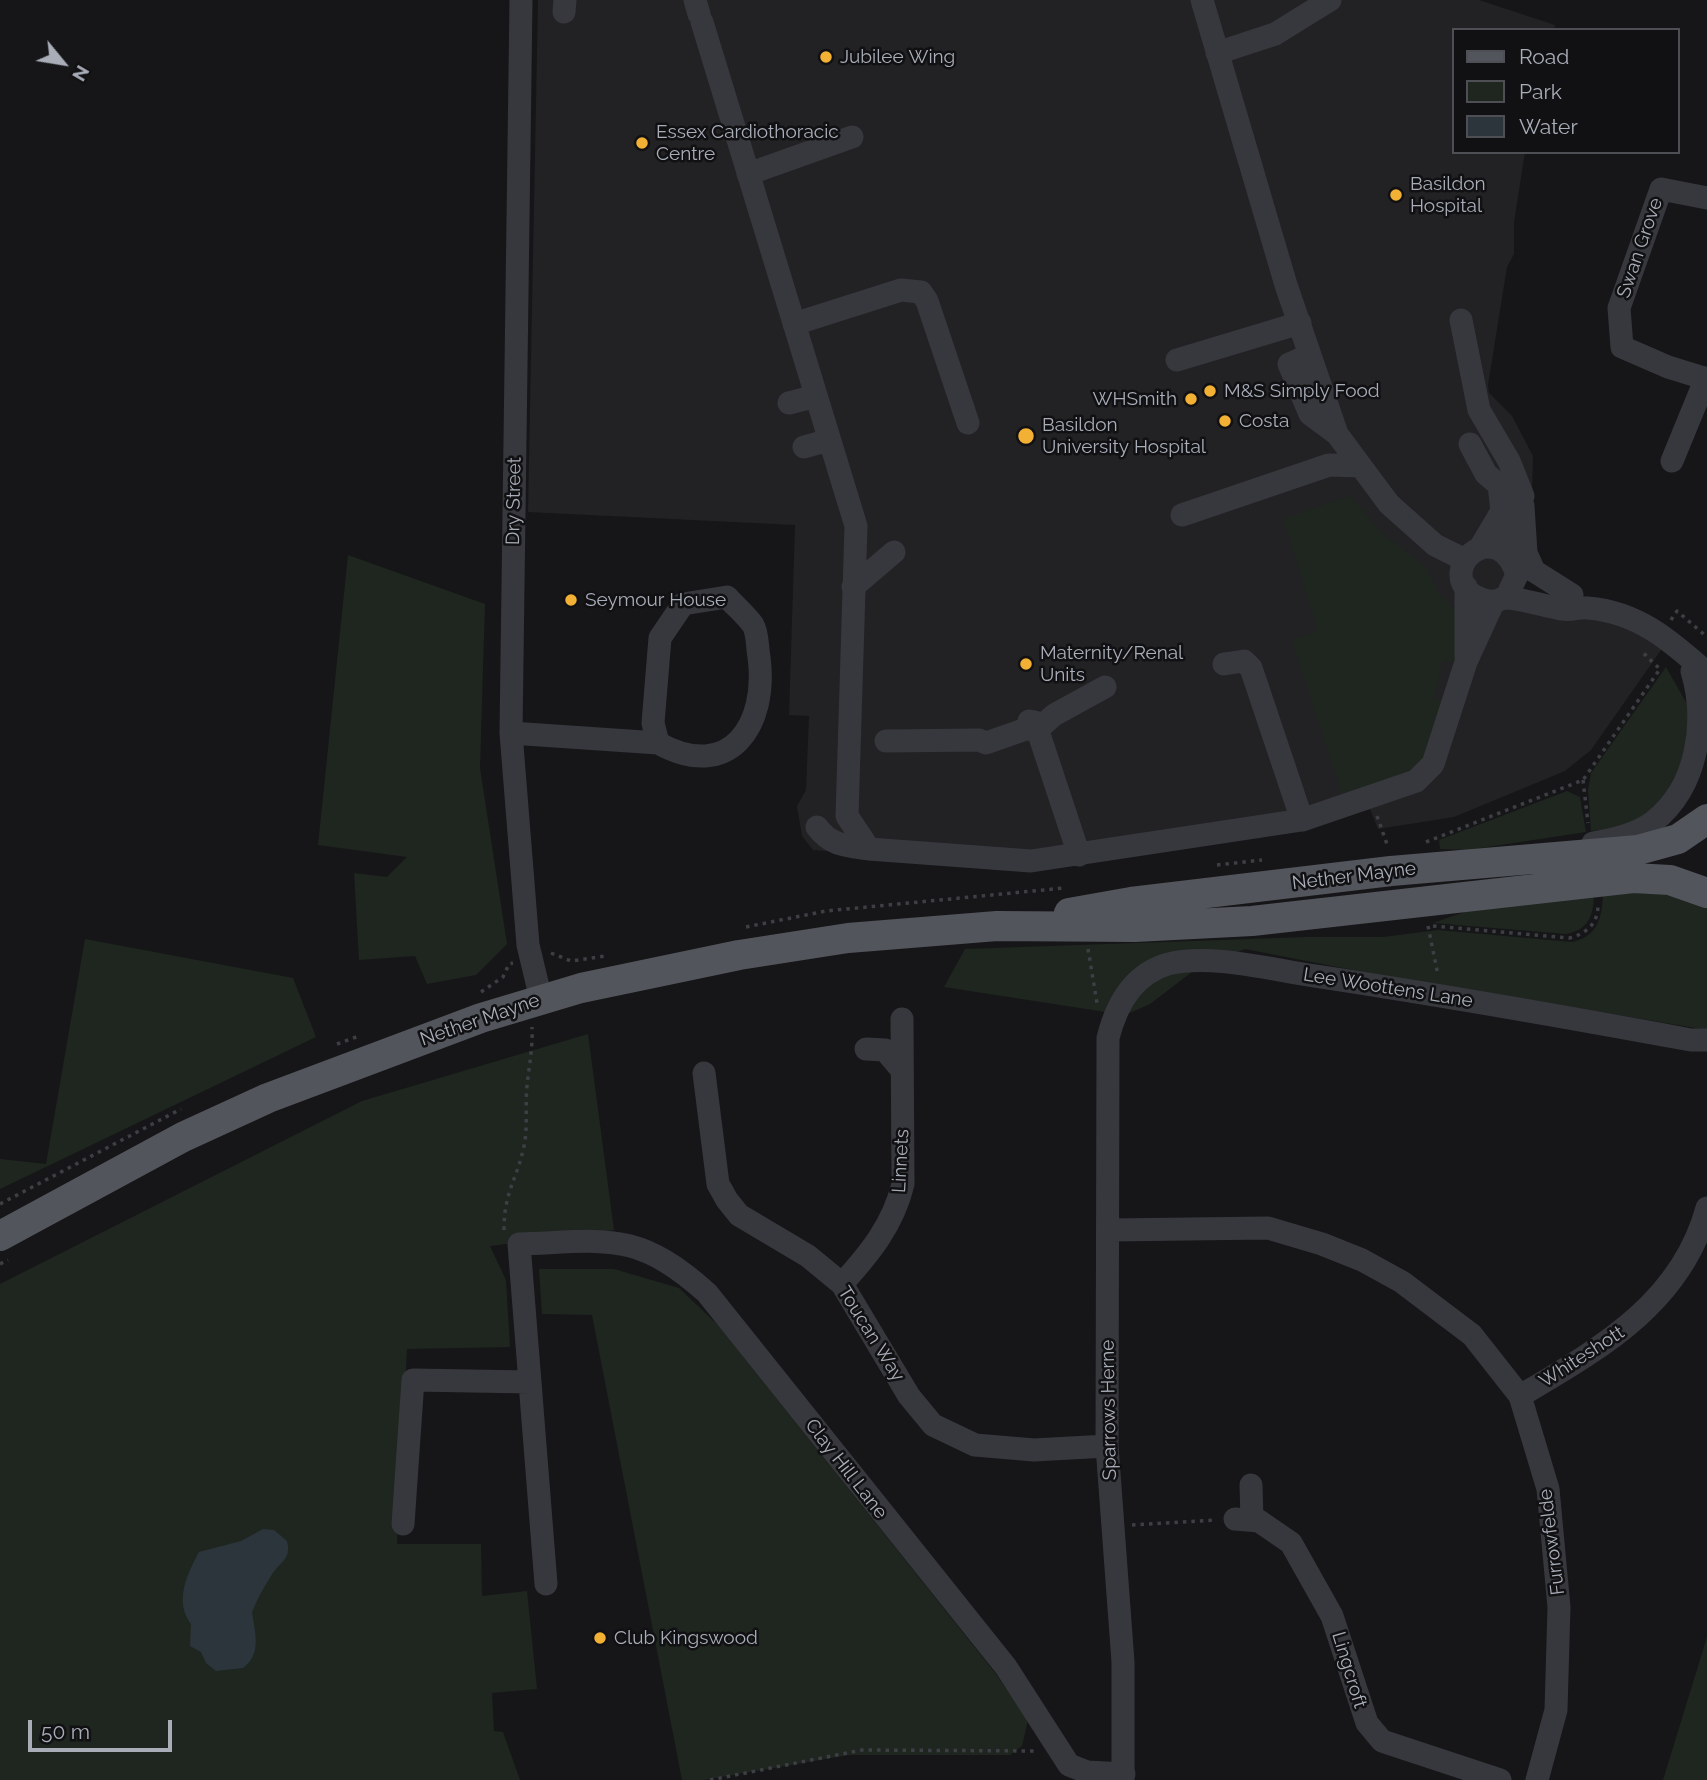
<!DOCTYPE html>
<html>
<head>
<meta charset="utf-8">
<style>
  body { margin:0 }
  #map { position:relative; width:1707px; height:1780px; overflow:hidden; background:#161618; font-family:Raleway,sans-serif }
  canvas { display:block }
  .legend { position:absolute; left:1452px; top:28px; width:228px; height:126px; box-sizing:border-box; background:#111113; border:2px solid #4d4f55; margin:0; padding:9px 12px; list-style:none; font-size:21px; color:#a8adb8 }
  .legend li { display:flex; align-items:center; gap:14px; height:35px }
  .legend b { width:35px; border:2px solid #4d4f55 }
  .north { position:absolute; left:28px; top:28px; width:70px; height:70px; -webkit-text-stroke:5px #111113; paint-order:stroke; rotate:120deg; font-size:19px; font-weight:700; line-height:28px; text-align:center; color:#a8adb8 }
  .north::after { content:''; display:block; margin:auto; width:24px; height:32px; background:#a8adb8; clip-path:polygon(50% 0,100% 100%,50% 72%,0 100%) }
  .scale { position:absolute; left:28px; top:1720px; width:144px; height:32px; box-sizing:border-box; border:4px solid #a8adb8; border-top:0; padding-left:9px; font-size:21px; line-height:24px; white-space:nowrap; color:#a8adb8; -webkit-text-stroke:5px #111113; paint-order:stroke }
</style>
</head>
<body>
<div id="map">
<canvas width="1707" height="1780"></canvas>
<ul class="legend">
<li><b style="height:9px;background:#53555c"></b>Road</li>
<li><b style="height:19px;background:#1e261f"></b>Park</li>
<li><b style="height:19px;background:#2c353c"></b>Water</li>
</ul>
<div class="north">N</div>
<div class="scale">50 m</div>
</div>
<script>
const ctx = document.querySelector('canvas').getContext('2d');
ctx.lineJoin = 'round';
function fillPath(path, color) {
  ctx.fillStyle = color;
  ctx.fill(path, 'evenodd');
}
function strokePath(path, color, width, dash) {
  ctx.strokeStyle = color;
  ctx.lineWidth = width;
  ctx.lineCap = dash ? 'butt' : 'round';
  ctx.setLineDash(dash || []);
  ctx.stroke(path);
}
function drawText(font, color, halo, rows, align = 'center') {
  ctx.font = font + ' Raleway,sans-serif';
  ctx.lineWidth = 5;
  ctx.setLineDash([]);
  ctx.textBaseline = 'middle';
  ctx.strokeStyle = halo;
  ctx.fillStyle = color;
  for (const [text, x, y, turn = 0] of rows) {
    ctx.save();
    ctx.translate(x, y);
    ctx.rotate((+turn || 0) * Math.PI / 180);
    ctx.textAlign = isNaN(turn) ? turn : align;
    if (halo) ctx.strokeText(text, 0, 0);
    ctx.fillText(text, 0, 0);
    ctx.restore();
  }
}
const built = new Path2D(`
  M538,0H1479L1555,25L1554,30H1453V152H1525L1514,222V254L1507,267L1488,385L1489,393L1512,416L1533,456L1531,530L1516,591L1571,604L1666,643L1591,750L1565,771L1454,817L1378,829L1370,809L1323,824L1051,869L813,850L802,836L797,806L806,790L809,716L789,715L795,525L528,512Z`);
const green = new Path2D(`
  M1346,497L1352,498L1380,531L1429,570L1437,591L1457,612L1456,663L1443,660L1434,698L1443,700L1434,741L1416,774L1344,801L1292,640L1318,630L1283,519Z
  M348,555L485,604L480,768L507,944L476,975L427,984L415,956L359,960L354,873L387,877L407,857L318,845Z
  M1666,667L1687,704L1691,743L1660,806L1619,829L1591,831L1588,790L1591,773Z
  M1567,791L1580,797L1586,832L1468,850L1440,849L1439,840Z
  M1623,891L1665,892L1707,905V1030L1363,972L1245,949L1192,972L1150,1004L1125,1015L944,987L965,949L1306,937H1383L1438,930L1572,942C1598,936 1602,918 1603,894Z
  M1594,896C1593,917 1588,930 1566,934L1433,923L1476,908Z
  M85,939L293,978L316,1037L0,1189V1159L46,1164Z
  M588,1034L614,1230L490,1246L506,1280L510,1347L407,1349L397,1544H481L482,1596L527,1591L537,1689L492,1693L494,1731L503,1732L520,1780H0V1284L362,1101Z
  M539,1269H614L679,1288L718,1325L996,1674L1028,1720L1022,1746L1010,1755H849L704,1780H682L592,1315L542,1314Z
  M1707,1637V1780H1663Z`);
const water = new Path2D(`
  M263,1529L274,1530L287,1541C292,1560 279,1562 271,1576C264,1587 257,1599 252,1612C255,1633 262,1654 243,1668L216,1671L206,1663L201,1652L190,1646L191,1624C174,1602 187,1574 199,1552L241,1541Z`);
const path = new Path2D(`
  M1671,620L1677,611L1707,637
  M1583,780L1588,823
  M1377,816L1388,847
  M1426,842L1583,780L1660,669L1645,655L1648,652
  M1217,865L1262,860
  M1428,926L1438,975
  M1433,926L1569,938C1586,934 1598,924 1598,905
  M746,927L826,911L1064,888
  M1088,949L1097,1003
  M551,953L571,961L605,956
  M481,992L503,977L509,964L513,963
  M337,1044L359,1036
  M0,1204L181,1109
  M504,1230C504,1191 517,1180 524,1146C528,1127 525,1106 527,1086C529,1066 533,1048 532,1027
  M0,1264L8,1260
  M1132,1525L1215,1520
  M710,1780L862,1750L1037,1751`);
const minor = new Path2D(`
  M521,0L511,733L528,945L541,999
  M695,0L699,14
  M1202,0L1286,285L1337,434
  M564,12L565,0
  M702,22L856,526L847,816L869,849L1031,861L1302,820L1416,781L1433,764L1466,662L1494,601
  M1217,53L1275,34L1330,0
  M748,174L852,137
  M1707,198L1661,189L1619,308L1622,347L1668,367L1707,379
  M1461,320L1479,410L1509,461L1523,496L1504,551
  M794,324L901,290L921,292L927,301L968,423
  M1310,355L1289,364L1310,414L1337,434L1389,504L1435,545L1465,560
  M1177,360L1300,323
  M789,403L816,396
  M1470,444L1486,474L1499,485L1502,511L1480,548
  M804,447L829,440
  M1672,461L1706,378
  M1523,506L1526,553L1534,571L1572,595
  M1182,515L1329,465L1361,466
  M853,587L894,552
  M1466,587V656
  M1506,598L1517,575C1498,516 1440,564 1469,592C1475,597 1486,602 1494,601C1497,601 1501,599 1504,598C1517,597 1547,607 1562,609C1571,611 1579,607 1588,608C1638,612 1671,641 1707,673
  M1224,664L1244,661L1251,668L1302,820
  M1029,721L1035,722L1079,855
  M511,733L658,743L653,723L660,638L683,604L727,597C735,606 746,615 753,625C758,633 757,647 759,657C768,725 730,783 658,743
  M886,741L979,740L986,743L1026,729L1037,730L1054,715L1105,687
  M817,827C831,846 847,846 869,849
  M1593,843C1614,839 1635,835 1653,822C1698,787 1707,722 1692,671
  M866,1049L885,1050L901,1069
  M704,1073L718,1184L727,1200L739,1215L808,1256L842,1284L909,1396L933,1425L975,1445L1034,1450L1107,1446
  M1110,1230L1268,1228L1322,1244L1362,1260L1402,1282L1472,1335L1520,1396L1548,1489L1559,1607L1556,1710L1537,1780
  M842,1284C870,1253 893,1225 903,1184L902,1019
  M1520,1396C1599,1349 1681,1304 1707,1208
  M1251,1485L1252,1520
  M1235,1519L1259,1521L1291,1543L1332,1616L1367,1723L1382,1741L1500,1780
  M403,1524L413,1380L530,1382
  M546,1584L519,1244C608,1241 636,1230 707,1293L1006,1667L1069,1765L1087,1772L1124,1774
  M1123,1780V1662L1107,1446L1108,1038C1116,1006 1133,974 1168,964C1210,953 1272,970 1315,976C1441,995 1566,1017 1691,1040H1707`);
const major = new Path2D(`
  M1069,913L1131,902L1391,871L1638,850L1678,839L1707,819
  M0,1236L183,1137L268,1098L481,1018L581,988L739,955L848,938L997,926L1135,927L1252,921L1633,878L1670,880L1707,893`);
const markers = [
  [826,57,7,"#f2b134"],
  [642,143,7,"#f2b134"],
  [1396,195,7,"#f2b134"],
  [1210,391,7,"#f2b134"],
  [1191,399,7,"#f2b134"],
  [1225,421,7,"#f2b134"],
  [1026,436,9,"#f2b134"],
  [571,600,7,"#f2b134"],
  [1026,664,7,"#f2b134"],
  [600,1638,7,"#f2b134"]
];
const poiNames = [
  ["Jubilee Wing",840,57],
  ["Essex Cardiothoracic",656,132],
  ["Centre",656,154],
  ["Basildon",1410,184],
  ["Hospital",1410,206],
  ["M&S Simply Food",1224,391],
  ["WHSmith",1177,399,"right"],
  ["Costa",1239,421],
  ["Basildon",1042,425],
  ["University Hospital",1042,447],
  ["Seymour House",585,600],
  ["Maternity/Renal",1040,653],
  ["Units",1040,675],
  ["Club Kingswood",614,1638]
];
const streetNames = [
  ["Swan Grove",1640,248,-71],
  ["Dry Street",514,501,-89],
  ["Nether Mayne",1354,876,-7],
  ["Lee Woottens Lane",1388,988,9],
  ["Nether Mayne",480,1020,-19],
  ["Linnets",901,1161,-87],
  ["Toucan Way",871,1334,58],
  ["Whiteshott",1582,1357,-33],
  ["Sparrows Herne",1109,1410,-91],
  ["Clay Hill Lane",846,1469,52],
  ["Furrowfelde",1552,1542,-97],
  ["Lingcroft",1349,1670,73]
];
fillPath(built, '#222225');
fillPath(green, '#1e261f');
fillPath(water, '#2c353c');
strokePath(path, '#3d3f44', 3.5, [3.5, 5]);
strokePath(minor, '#37383d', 23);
strokePath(major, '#53555c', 30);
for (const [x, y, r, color] of markers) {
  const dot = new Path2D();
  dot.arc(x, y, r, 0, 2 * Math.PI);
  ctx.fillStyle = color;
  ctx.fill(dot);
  strokePath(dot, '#111113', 2.5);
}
drawText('19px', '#a8adb8', '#111113', poiNames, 'left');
drawText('19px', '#a8adb8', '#111113', streetNames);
</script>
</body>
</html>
